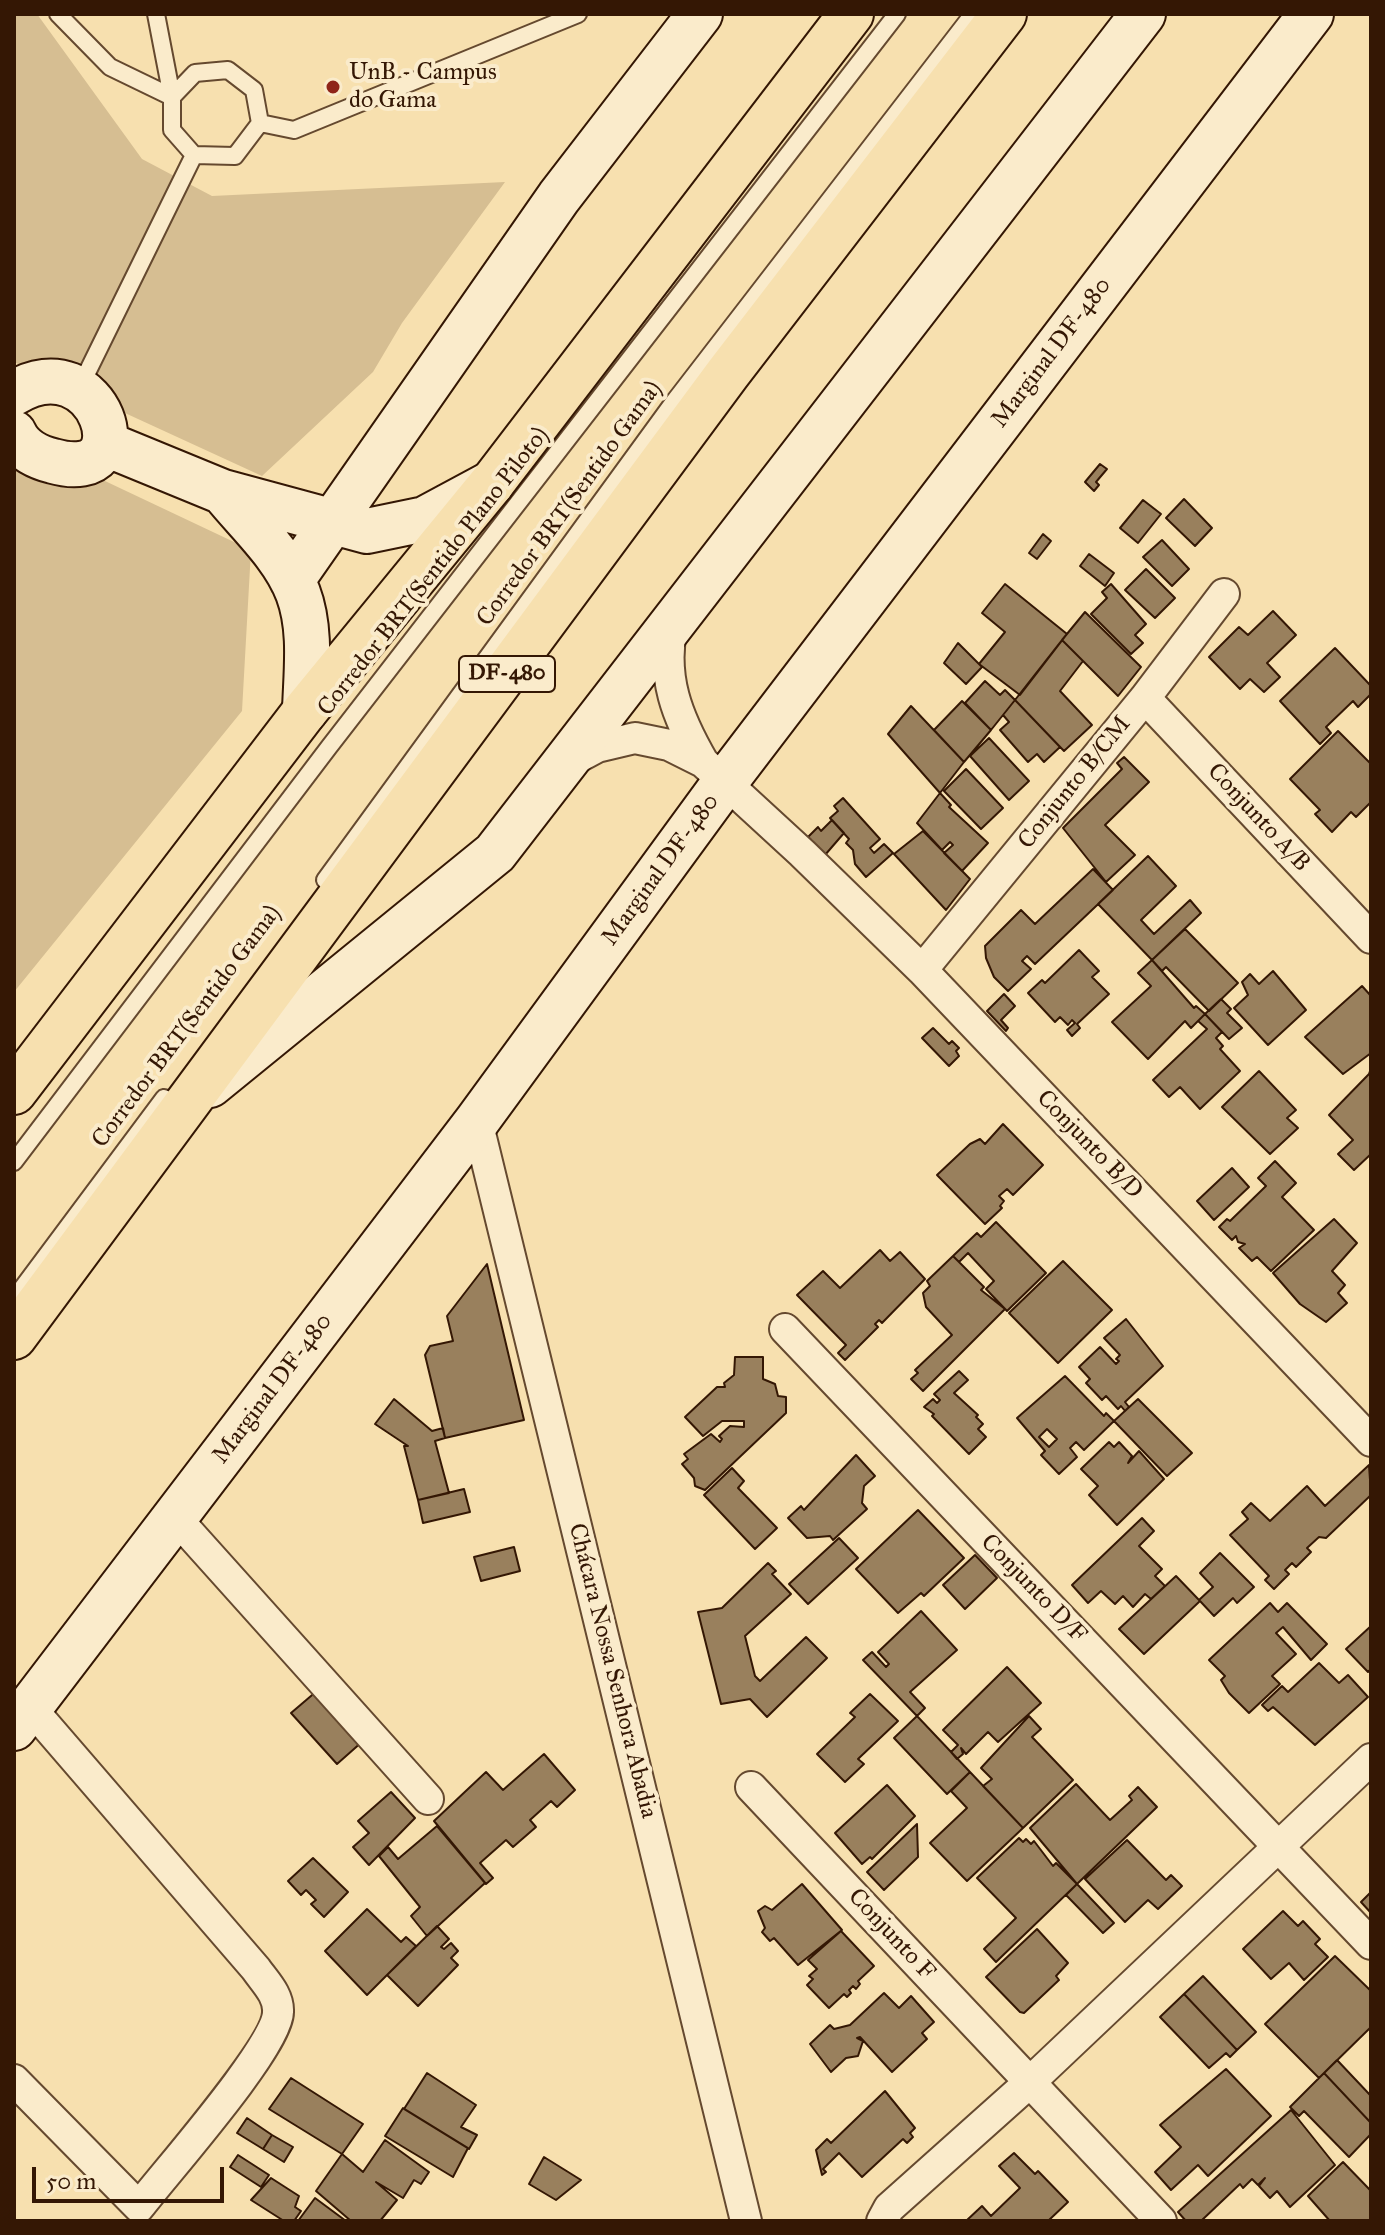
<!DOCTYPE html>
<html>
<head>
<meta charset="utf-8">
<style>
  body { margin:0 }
  #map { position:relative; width:1385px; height:2235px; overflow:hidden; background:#f7e0af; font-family:"IM FELL Great Primer",serif }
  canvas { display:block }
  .frame { position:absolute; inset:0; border:16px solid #341704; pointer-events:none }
  .scale { position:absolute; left:32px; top:2167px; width:192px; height:36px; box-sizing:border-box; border:4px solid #341704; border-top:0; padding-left:10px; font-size:24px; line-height:28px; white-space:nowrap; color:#341704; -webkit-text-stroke:6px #faebcb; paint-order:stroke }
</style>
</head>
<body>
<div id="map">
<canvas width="1385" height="2235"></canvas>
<div class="frame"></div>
<div class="scale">50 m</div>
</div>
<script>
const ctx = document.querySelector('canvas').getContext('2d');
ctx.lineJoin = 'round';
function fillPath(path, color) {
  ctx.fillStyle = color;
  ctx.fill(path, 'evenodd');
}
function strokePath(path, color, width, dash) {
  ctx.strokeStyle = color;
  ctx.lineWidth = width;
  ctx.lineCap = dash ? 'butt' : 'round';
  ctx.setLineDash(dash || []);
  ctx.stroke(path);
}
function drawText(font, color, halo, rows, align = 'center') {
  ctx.font = font + ' "IM FELL Great Primer",serif';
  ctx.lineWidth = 8;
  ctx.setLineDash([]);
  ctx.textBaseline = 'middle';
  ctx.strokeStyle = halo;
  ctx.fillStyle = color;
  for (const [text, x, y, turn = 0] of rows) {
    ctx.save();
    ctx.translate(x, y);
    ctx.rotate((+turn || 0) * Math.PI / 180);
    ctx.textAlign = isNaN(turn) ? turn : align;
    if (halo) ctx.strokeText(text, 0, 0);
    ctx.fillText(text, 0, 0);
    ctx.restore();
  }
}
const green = new Path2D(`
  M14,14H37L142,159L212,196L505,182L402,323L373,372L262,476L14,362Z
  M14,438L251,550L242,711L14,992Z`);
const building = new Path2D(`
  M1100,464L1107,469L1096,482L1099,485L1094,491L1085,482Z
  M1184,499L1212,528L1195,546L1166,518Z
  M1143,500L1161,514L1138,543L1120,528Z
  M1043,534L1051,541L1037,559L1029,553Z
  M1162,540L1189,569L1172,586L1143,557Z
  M1089,554L1114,573L1105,586L1080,566Z
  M1146,569L1175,598L1155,618L1125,590Z
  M1005,584L1067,634L1020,695L979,664L1005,632L982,613Z
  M1111,584L1146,624L1135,635L1143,643L1131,654L1091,614L1107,598L1102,592Z
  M1273,611L1296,635L1267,663L1280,677L1264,692L1250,679L1240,689L1209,657L1239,627L1248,635Z
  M1085,612L1141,667L1118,696L1062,640Z
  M1062,640L1083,661L1060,691L1092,725L1064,751L1015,700Z
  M958,643L982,667L966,684L944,663Z
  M1335,648L1371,686V694L1358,707L1353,701L1326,727L1331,733L1320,744L1280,701Z
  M985,681L1000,695L1005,690L1015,700L991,730L965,703Z
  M1015,700L1060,747L1044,762L1037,754L1028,762L1000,730L1009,722L1003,715Z
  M962,701L991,730L964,762L934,730Z
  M911,706L964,762L940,793L888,734Z
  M1338,731L1371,764V802L1356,817L1351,812L1332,832L1315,814L1320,810L1290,779Z
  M989,738L1029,781L1009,800L970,756Z
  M1124,757L1149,782L1105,825L1135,855L1106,882L1063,828L1122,769L1117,763Z
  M966,769L1003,808L981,829L944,791Z
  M940,793L951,805L949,807L988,843L962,871L944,853L953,845L950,842L942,850L917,823Z
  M843,798L880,839L870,848L874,853L884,844L893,853L866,877L855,864L853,850L846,843L849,839L830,818L838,811L834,806Z
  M832,820L844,833L825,855L790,859L811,840L808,837L818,827L821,831Z
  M923,831L970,879L946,910L894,854Z
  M1148,856L1176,886L1141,920L1154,934L1190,900L1201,913L1152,960L1098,904Z
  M1093,869L1113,890L1035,964L1027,956L1022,961L1031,969L1008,991L994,977L986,958L985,946L1021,910L1035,924Z
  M1185,929L1238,983L1209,1011L1166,967L1162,971L1152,960Z
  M1079,950L1099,971L1092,977L1109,994L1077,1024L1080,1028L1072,1036L1067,1030L1075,1023L1072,1020L1068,1025L1060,1017L1055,1022L1028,993L1042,980L1045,983Z
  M1152,960L1194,1008L1196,1006L1205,1014L1191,1028L1185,1021L1148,1059L1112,1022L1151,986L1138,973Z
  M1273,971L1306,1010L1268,1045L1234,1008L1248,995L1242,982L1250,974L1259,984Z
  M1362,986L1371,996V1053L1343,1074L1305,1037Z
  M1004,994L1015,1006L1001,1020L1008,1028L1006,1031L987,1011Z
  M1221,999L1231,1009L1227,1013L1242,1028L1229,1039L1205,1014Z
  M1205,1014L1222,1032L1216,1038L1223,1046L1220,1049L1240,1071L1200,1109L1180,1087L1169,1097L1153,1080L1207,1029L1198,1021Z
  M933,1028L949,1044L952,1041L959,1048L956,1051L959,1056L949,1066L922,1038Z
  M1371,1068V1154L1354,1170L1338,1154L1353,1140L1329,1115L1369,1074Z
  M1259,1071L1296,1110L1287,1118L1298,1128L1270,1154L1222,1107Z
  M1003,1124L1043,1165L1013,1195L1007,1189L999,1196L1004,1201L1000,1206L1002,1208L985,1224L937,1175L970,1144L980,1139L985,1144Z
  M1275,1161L1296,1183L1282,1197L1314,1230L1271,1271L1257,1257L1252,1261L1239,1248L1245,1244L1238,1242L1236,1236L1232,1240L1219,1227L1227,1219L1230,1221L1266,1186L1258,1178Z
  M1232,1168L1249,1187L1214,1220L1197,1201Z
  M1334,1219L1357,1243L1332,1271L1345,1285L1338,1293L1347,1303L1326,1322L1300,1304L1273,1273Z
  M996,1222L1046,1273L1007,1311L986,1289L994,1281L968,1253L959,1262L953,1256L977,1233L981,1237Z
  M880,1250L890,1261L900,1252L925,1279L882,1323L879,1320L875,1324L878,1327L845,1360L838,1353L846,1345L797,1295L823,1271L840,1288Z
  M953,1256L984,1287L981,1290L1005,1309L923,1391L911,1379L918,1373L915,1370L952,1335L926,1307L923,1293L930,1286L927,1281Z
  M1063,1261L1112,1310L1058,1363L1009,1313Z
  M487,1264L524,1420L445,1438L425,1355L430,1346L453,1341L447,1316Z
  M1126,1319L1163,1366L1125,1402L1129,1407L1125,1411L1121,1406L1118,1409L1106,1396L1102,1400L1086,1383L1090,1379L1079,1367L1100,1347L1116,1364L1119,1361L1116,1359L1120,1355L1104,1338Z
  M735,1357H763V1379L775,1384L778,1396L786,1397V1413L705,1490L695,1486L694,1478L682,1464L688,1459L684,1454L711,1434L720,1442L722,1439L719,1436L730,1426L744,1427V1421H722L703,1436L685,1417L717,1387H725L724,1383L734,1375Z
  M959,1371L968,1380L954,1393L978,1415L976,1417L983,1424L978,1429L986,1437L969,1454L932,1416L934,1414L924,1407L933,1399L937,1403L940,1400L934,1394Z
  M1065,1376L1104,1416L1106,1413L1114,1421L1084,1450L1076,1442L1070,1448L1077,1457L1059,1474L1041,1455L1045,1451L1017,1418ZM1047,1429L1057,1439L1049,1447L1039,1437Z
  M394,1399L432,1431L443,1428L445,1438L435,1441L449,1493L418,1500L404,1446H408L375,1424Z
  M1138,1399L1192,1453L1167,1476L1114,1421Z
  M1109,1442L1114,1447L1119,1442L1132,1456L1128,1463L1139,1451L1164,1479L1117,1525L1089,1495L1098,1486L1081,1469Z
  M856,1455L875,1476L864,1486L862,1503L867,1509L833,1540L830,1536L807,1538L788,1518L801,1506L804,1510Z
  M1369,1465L1371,1495L1326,1538L1319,1537L1307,1548L1311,1552L1296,1567L1292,1563L1285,1570L1289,1574L1274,1589L1265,1580L1269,1576L1230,1535L1248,1519L1242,1512L1251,1503L1270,1521L1307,1486L1325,1506Z
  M732,1468L744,1481L738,1488L777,1528L755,1549L704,1495Z
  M464,1489L470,1512L423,1523L418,1500Z
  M918,1510L964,1558L924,1596L921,1593L898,1613L856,1569Z
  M1142,1518L1154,1531L1139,1546L1162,1569L1155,1576L1165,1586L1151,1599L1145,1594L1133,1607L1123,1596L1115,1604L1101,1591L1088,1603L1072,1585Z
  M839,1538L858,1558L808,1604L789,1584Z
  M514,1547L520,1571L481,1581L474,1557Z
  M1220,1553L1254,1587L1237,1603L1233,1598L1214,1616L1200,1601L1144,1654L1119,1629L1176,1576L1199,1600L1213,1587L1200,1573Z
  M975,1555L997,1578L965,1609L943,1585Z
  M768,1563L776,1571L772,1574L791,1594L745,1636L755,1676L760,1681L806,1637L827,1658L767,1717L750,1699L721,1704L698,1612L722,1608Z
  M1270,1603L1278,1612L1287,1603L1327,1644L1311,1660L1283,1627L1276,1633L1296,1654L1272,1676L1280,1684L1249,1713L1229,1693L1221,1680L1225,1676L1209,1660Z
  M921,1611L957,1650L910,1692L925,1708L917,1716L863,1660L872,1652L886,1667L889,1664L878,1652Z
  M1371,1626V1669L1368,1672L1346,1649Z
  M1319,1663L1339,1683L1348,1675L1368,1697L1315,1745L1273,1707L1268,1711L1262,1705L1282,1686L1288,1692Z
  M1007,1667L1041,1703L998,1742L988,1732L966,1754L961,1748L963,1754L957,1759L951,1752L958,1745L943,1730Z
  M318,1690L363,1741L337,1764L291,1713Z
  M870,1694L898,1721L858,1759L864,1764L845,1782L817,1754L855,1717L850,1713Z
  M917,1716L970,1772L947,1794L894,1738Z
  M1029,1716L1041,1729L1032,1737L1073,1780L1023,1828L983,1786L992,1779L981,1768Z
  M544,1754L575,1790L557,1807L551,1801L530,1820L536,1827L513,1847L506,1840L480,1863L493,1878L486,1884L434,1821L486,1772L503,1790Z
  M970,1772L1023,1828L967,1881L930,1843L967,1808L951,1791Z
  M1076,1784L1110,1820L1132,1800L1129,1796L1138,1787L1157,1807L1077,1884L1030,1828Z
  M887,1785L915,1816L872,1859L870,1857L862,1864L835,1833Z
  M391,1792L415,1818L369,1865L353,1847L369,1833L358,1821Z
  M917,1824L918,1857L884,1890L867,1872Z
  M437,1826L485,1883L427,1936L411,1916L420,1907L379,1856L388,1847L398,1859Z
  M1019,1838L1023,1842L1026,1839L1031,1844L1034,1841L1053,1866L1056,1863L1077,1884L996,1962L984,1949L1016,1918L977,1878Z
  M1127,1840L1166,1880L1171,1875L1182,1886L1158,1909L1148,1900L1125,1922L1085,1879Z
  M313,1858L348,1892L324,1917L311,1904L316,1900L306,1890L301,1895L288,1881Z
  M802,1884L842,1930L798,1965L774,1938L770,1941L762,1932L765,1928L758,1911L765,1906L772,1910Z
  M1077,1884L1114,1923L1103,1933L1066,1895Z
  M1371,1892V1913L1361,1902Z
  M367,1909L401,1942L406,1937L416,1946L367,1995L325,1951Z
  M1283,1911L1298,1926L1303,1921L1320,1939L1315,1944L1328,1957L1304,1980L1289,1963L1271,1979L1243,1949Z
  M437,1926L449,1939L441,1947L444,1949L451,1943L458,1951L451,1958L458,1965L418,2006L387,1975Z
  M1037,1929L1068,1963L1056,1976L1059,1980L1024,2013L1020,2012L986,1977Z
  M841,1931L874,1966L858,1981L860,1984L856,1989L853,1986L849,1990L851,1993L847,1997L844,1994L829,2008L807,1985L813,1979L809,1976L817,1969L808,1960Z
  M1335,1956L1371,1991V2027L1319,2078L1265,2024Z
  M1203,1976L1256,2032L1237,2050L1184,1994Z
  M884,1993L899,2008L911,1996L934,2022L922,2033L927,2039L892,2072L860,2037L857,2038L863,2041L858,2056L846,2058L831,2072L810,2044L830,2025L834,2029L850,2025Z
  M1184,1994L1237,2050L1230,2057L1226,2053L1209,2068L1160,2017Z
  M1337,2060L1371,2096V2123L1324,2073Z
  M1226,2069L1271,2116L1208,2176L1198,2165L1171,2190L1155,2172L1181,2147L1160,2125Z
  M427,2073L476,2105L461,2127L477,2135L469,2149L404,2109Z
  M1324,2073L1371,2123V2134L1349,2157L1304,2111L1299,2116L1290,2107Z
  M291,2078L363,2124L342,2154L269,2109Z
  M885,2091L915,2128L910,2133L913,2137L907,2143L903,2139L862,2177L839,2153L823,2169L826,2172L822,2175L816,2150L827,2139L831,2143Z
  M403,2108L468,2148L453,2177L385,2136Z
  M1291,2110L1335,2165L1290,2207L1277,2191L1270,2198L1259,2186L1265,2178L1258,2185L1252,2179L1243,2188L1240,2184L1201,2221H1186L1178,2212Z
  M247,2118L272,2135L263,2149L237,2133Z
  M272,2135L293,2147L284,2162L263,2149Z
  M385,2140L429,2172L421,2184L414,2180L403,2198L376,2182L397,2200L380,2221H351L316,2191L342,2154L363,2172Z
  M1014,2153L1035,2174L1038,2171L1068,2202L1048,2221H966L982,2206L991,2216L1020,2188L999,2166Z
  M238,2155L269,2175L261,2187L230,2167Z
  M544,2157L581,2180L556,2200L529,2184Z
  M1343,2162L1371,2191V2221H1330L1308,2196Z
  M271,2178L299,2196L295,2207L301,2211L294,2221H284L251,2200Z
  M315,2198L346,2221H298Z`);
const lane = new Path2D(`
  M58,14L110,67L172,97
  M156,14L172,97
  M228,70L254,90L260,123L235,156L194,155L172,130V97L195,73Z
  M260,123L294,130L578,14
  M79,389L194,155
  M325,880L673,403L973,14
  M14,1162L329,747L897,14
  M14,1299L164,1098`);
const street = new Path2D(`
  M672,625C661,677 677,717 703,762
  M1145,698L1371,938
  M571,761L597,747L635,738L669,745L703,762L802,853L922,970L1371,1441
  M922,970L1145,698L1224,594
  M477,1121L746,2221
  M785,1329L1371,1944
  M175,1517L428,1799
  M751,1787L1161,2221
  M14,2080L139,2207C165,2173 278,2046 278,2012C279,1995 265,1982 256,1969L30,1707
  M882,2221L889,2208L1030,2082L1371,1759`);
const secondary = new Path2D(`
  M14,393C100,340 148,488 53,461C37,457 21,449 14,433
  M106,444L223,492L367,531L425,519L492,483
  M223,492C248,523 284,555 298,593C312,630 306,673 305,711
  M292,580L559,197L700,14
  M210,1085L495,853L1143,14
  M14,1728L477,1121L725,782L1311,14`);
const primary = new Path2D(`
  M14,1092L305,711L492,483L851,14
  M14,1337L728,373L1004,14`);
const markers = [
  [333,87,8,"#8f2418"]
];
const shields = [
  [507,674,96]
];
const shieldNames = [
  ["DF-480",507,674]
];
const poiNames = [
  ["UnB - Campus",349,73],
  ["do Gama",349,101]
];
const streetNames = [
  ["Marginal DF-480",1052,353,-53],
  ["Corredor BRT(Sentido Gama)",570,504,-54],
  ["Corredor BRT(Sentido Plano Piloto)",434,572,-52],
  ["Conjunto B/CM",1075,783,-51],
  ["Conjunto A/B",1258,818,47],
  ["Marginal DF-480",661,870,-54],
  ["Corredor BRT(Sentido Gama)",187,1027,-53],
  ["Conjunto B/D",1089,1145,46],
  ["Marginal DF-480",273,1389,-53],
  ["Conjunto D/F",1033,1589,46],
  ["Chácara Nossa Senhora Abadia",612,1671,76],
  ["Conjunto F",891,1935,47]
];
fillPath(green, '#d6be92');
fillPath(building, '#99805d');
strokePath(building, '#341704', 2);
strokePath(lane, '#65492f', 20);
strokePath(street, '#65492f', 34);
strokePath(secondary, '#341704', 48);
strokePath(primary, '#341704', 48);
strokePath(lane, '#faebcb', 16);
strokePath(street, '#faebcb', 30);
strokePath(secondary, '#faebcb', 44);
strokePath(primary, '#f7e0af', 44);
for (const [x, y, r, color] of markers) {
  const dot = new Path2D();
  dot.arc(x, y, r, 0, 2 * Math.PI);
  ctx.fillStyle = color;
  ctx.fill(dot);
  strokePath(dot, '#faebcb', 3);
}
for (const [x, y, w] of shields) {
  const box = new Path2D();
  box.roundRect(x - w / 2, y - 18, w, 36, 6);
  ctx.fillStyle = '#faebcb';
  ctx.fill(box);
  strokePath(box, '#341704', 2);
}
drawText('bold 22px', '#341704', null, shieldNames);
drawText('24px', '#341704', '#faebcb', poiNames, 'left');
drawText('24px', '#341704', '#faebcb', streetNames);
</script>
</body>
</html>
